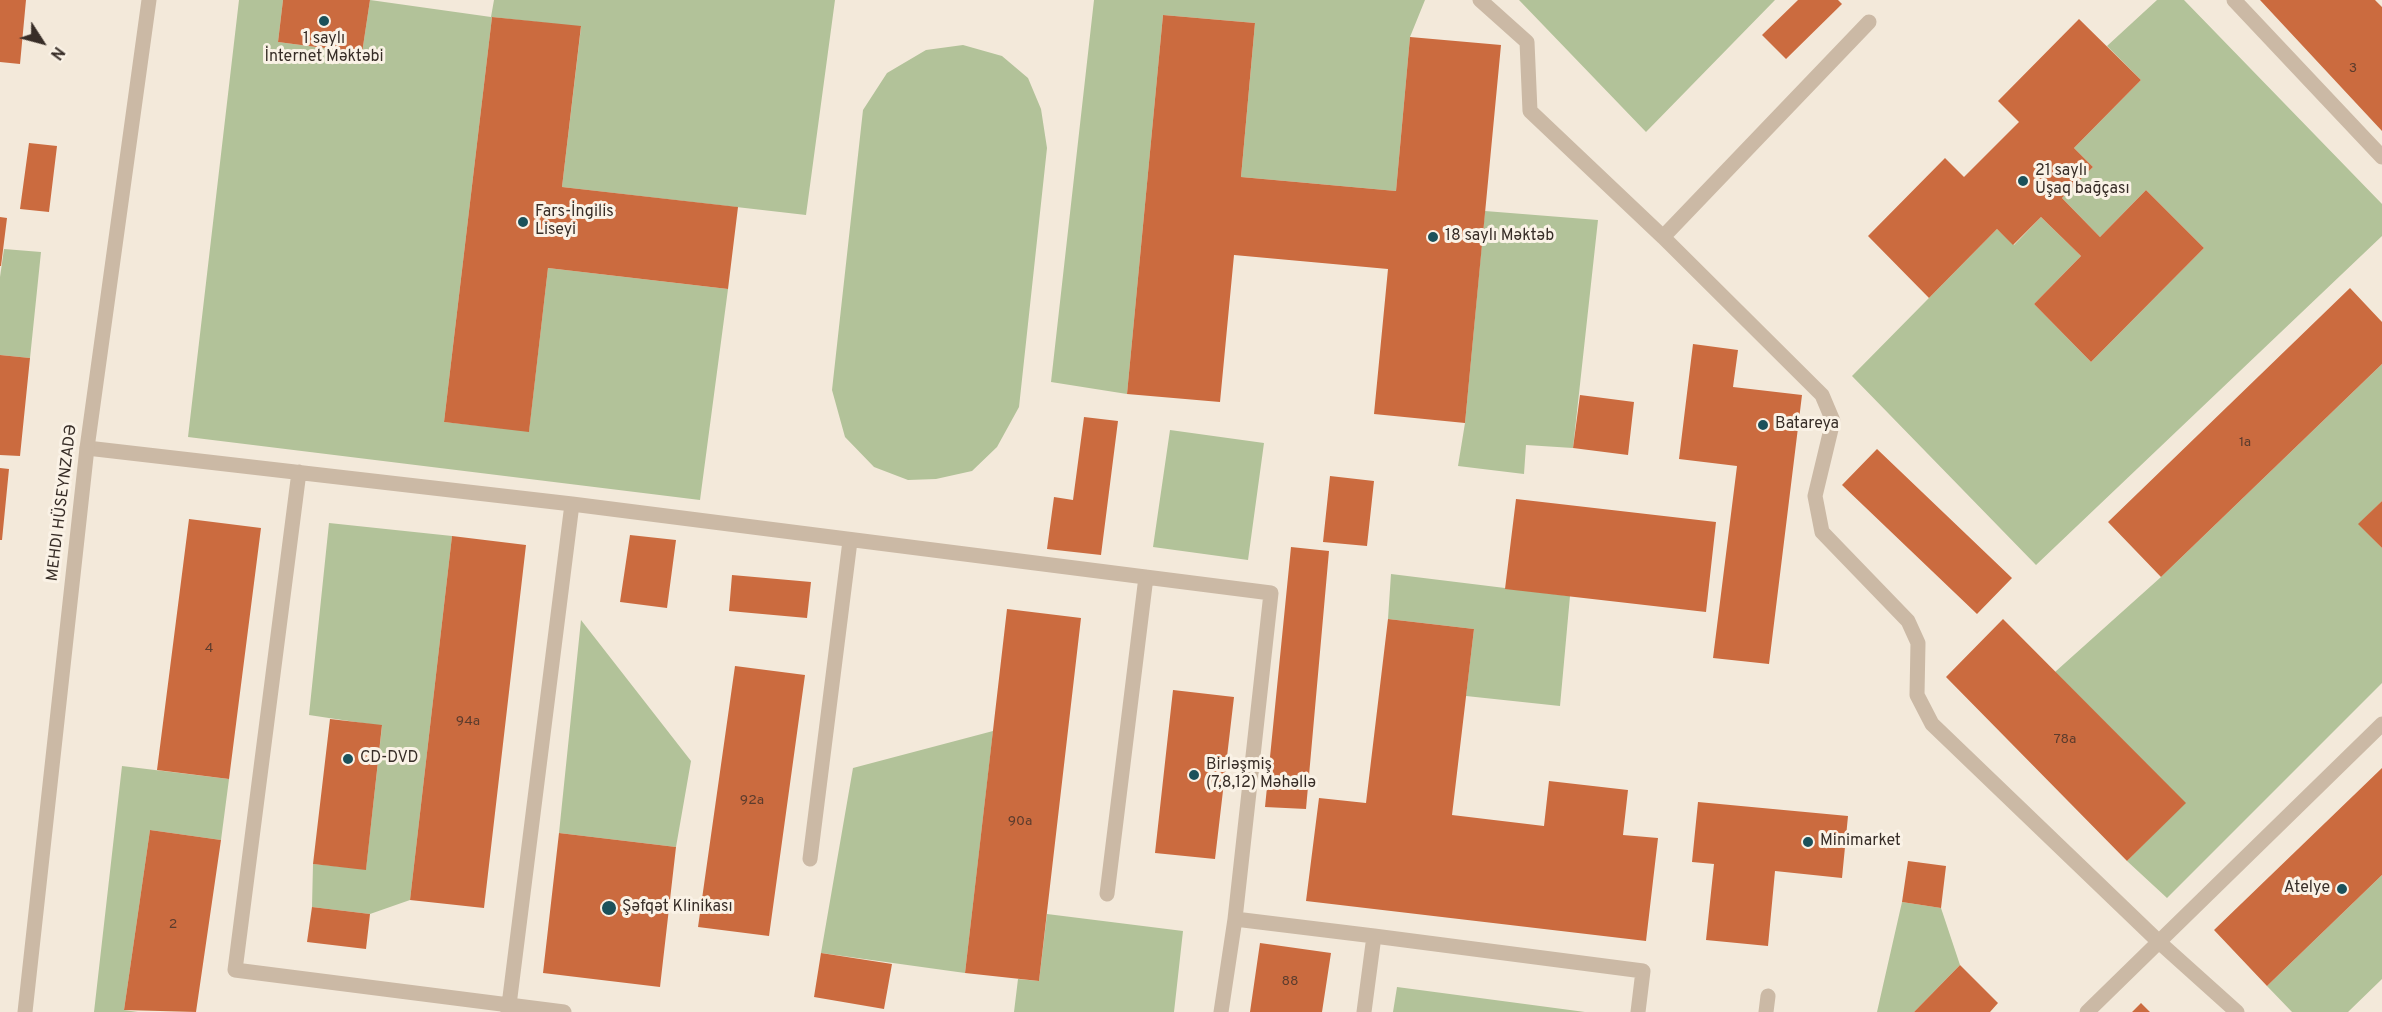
<!DOCTYPE html>
<html>
<head>
<meta charset="utf-8">
<style>
  body { margin:0 }
  #map { position:relative; width:2382px; height:1012px; overflow:hidden; background:#f3e9da; font-family:Overpass,sans-serif }
  canvas { display:block }
  .north { position:absolute; left:12px; top:12px; width:60px; height:60px; -webkit-text-stroke:4px #faf2e6; paint-order:stroke; rotate:126deg; font-size:16px; font-weight:700; line-height:24px; text-align:center; color:#372d27 }
  .north::after { content:''; display:block; margin:auto; width:21px; height:27px; background:#372d27; clip-path:polygon(50% 0,100% 100%,50% 72%,0 100%) }
</style>
</head>
<body>
<div id="map">
<canvas width="2382" height="1012"></canvas>
<div class="north">N</div>
</div>
<script>
const ctx = document.querySelector('canvas').getContext('2d');
ctx.lineJoin = 'round';
function fillPath(path, color) {
  ctx.fillStyle = color;
  ctx.fill(path, 'evenodd');
}
function strokePath(path, color, width, dash) {
  ctx.strokeStyle = color;
  ctx.lineWidth = width;
  ctx.lineCap = dash ? 'butt' : 'round';
  ctx.setLineDash(dash || []);
  ctx.stroke(path);
}
function drawText(font, color, halo, rows, align = 'center') {
  ctx.font = font + ' Overpass,sans-serif';
  ctx.lineWidth = 6;
  ctx.setLineDash([]);
  ctx.textBaseline = 'middle';
  ctx.strokeStyle = halo;
  ctx.fillStyle = color;
  for (const [text, x, y, turn = 0] of rows) {
    ctx.save();
    ctx.translate(x, y);
    ctx.rotate((+turn || 0) * Math.PI / 180);
    ctx.textAlign = isNaN(turn) ? turn : align;
    if (halo) ctx.strokeText(text, 0, 0);
    ctx.fillText(text, 0, 0);
    ctx.restore();
  }
}
const green = new Path2D(`
  M239,0H283L278,42L362,53L370,0L491,17L494,0H835L806,215L562,187L581,27L492,17L444,422L529,431L548,268L728,289L700,500L188,437Z
  M1094,0H1425L1410,37L1396,191L1241,177L1255,23L1163,15L1127,394L1051,382Z
  M1519,0H1775L1646,132Z
  M2157,0H2184L2382,204V236L2036,565L1852,376L1997,229L2014,245L2041,217L2081,256L2034,304L2091,362L2204,248L2146,190L2100,237L2062,198L2093,167L2074,148L2141,80L2107,46Z
  M963,45L1002,56L1028,78L1041,109L1047,148L1019,407L997,447L972,471L936,479L908,480L874,467L845,437L832,390L863,110L887,73L926,50Z
  M1485,211L1598,220L1573,448L1526,445L1524,474L1458,466L1465,423Z
  M4,249L41,252L30,358L0,355V277Z
  M2382,364V501L2359,524L2382,548V683L2167,898L2127,861L2185,803L2055,672L2161,577Z
  M1170,430L1264,443L1248,560L1153,547Z
  M329,523L452,536L410,900L370,914L312,907L313,864L366,869L382,726L309,715Z
  M1391,574L1570,596L1560,706L1466,696L1474,629L1388,619Z
  M581,620L691,761L676,847L559,833Z
  M993,731L965,973L821,953L853,768Z
  M122,766L229,779L221,840L150,830L124,1010L138,1012H94Z
  M2382,875V979L2348,1012H2292L2267,986Z
  M1902,902L1941,908L1960,965L1914,1012H1877Z
  M1047,914L1183,931L1174,1012H1014L1018,979L1039,981Z
  M1397,987L1585,1012H1393Z`);
const building = new Path2D(`
  M0,0H26L20,64L0,62Z
  M283,0H370L362,53L278,42Z
  M1798,0H1838L1842,4L1786,59L1762,35Z
  M2260,0H2375L2382,7V131Z
  M1163,15L1255,23L1241,177L1396,191L1410,37L1501,45L1465,423L1374,414L1388,269L1234,255L1220,402L1127,394Z
  M492,17L581,26L562,187L738,207L728,289L548,268L529,432L444,422Z
  M2079,19L2141,80L2074,148L2093,167L2062,198L2100,237L2146,190L2204,248L2091,362L2034,304L2081,256L2041,217L2013,245L1997,229L1929,298L1868,236L1945,158L1964,177L2019,122L1998,101Z
  M29,143L57,146L49,212L20,209Z
  M0,217L7,218L1,266H0Z
  M2350,288L2382,322V364L2161,577L2108,522Z
  M1693,344L1738,350L1733,387L1802,395L1769,664L1713,658L1737,466L1679,459Z
  M0,355L30,358L20,456L0,455Z
  M1580,395L1634,402L1628,455L1573,448Z
  M1084,417L1118,421L1101,555L1047,549L1054,497L1073,500Z
  M1877,449L2012,578L1977,614L1842,485Z
  M0,468L9,469L2,540H0Z
  M1330,476L1374,481L1367,546L1323,542Z
  M1516,499L1716,522L1706,612L1505,589Z
  M2382,501V548L2358,524Z
  M189,519L261,528L229,779L157,770Z
  M630,535L676,540L667,608L620,602Z
  M452,536L526,545L484,908L410,900Z
  M1291,547L1329,551L1306,809L1265,807Z
  M732,575L811,582L807,618L729,611Z
  M1007,609L1081,618L1039,981L965,973Z
  M1388,619L1474,629L1452,815L1544,826L1549,781L1628,790L1623,835L1658,838L1646,941L1306,901L1319,798L1366,803Z
  M2003,619L2186,803L2127,861L1946,677Z
  M735,666L805,675L769,936L698,927Z
  M1173,690L1234,697L1215,859L1155,853Z
  M330,719L382,725L366,870L313,864Z
  M2382,768V875L2267,986L2214,930Z
  M1698,802L1848,816L1842,878L1775,871L1768,946L1706,940L1714,864L1692,862Z
  M150,830L221,840L196,1012L124,1010Z
  M559,833L676,847L660,987L543,973Z
  M1908,861L1946,866L1941,908L1902,902Z
  M312,907L370,914L366,949L307,942Z
  M1260,943L1331,953L1322,1012H1250Z
  M821,953L892,964L884,1009L814,997Z
  M1960,965L1998,1003L1990,1012H1914Z
  M2141,1003L2150,1012H2132Z`);
const lane = new Path2D(`
  M1480,0L1527,42L1530,111L1663,237
  M2234,0L2382,157
  M1869,22L1663,237L1822,395L1833,421L1815,496L1822,532L1908,621L1918,643L1917,695L1932,724L2159,942L2237,1012
  M87,448L572,504
  M299,472L235,970L509,1005L572,504L1271,593L1235,919
  M810,859L850,541
  M1107,894L1146,577
  M508,1012L509,1005L564,1012
  M1221,1012L1235,919L1374,936
  M1364,1012L1374,936L1643,971L1638,1012
  M1766,1012L1768,996
  M2087,1012L2382,724`);
const street = new Path2D(`
  M25,1012L87,448L149,0`);
const markers = [
  [324,21,6,"#1b515a"],
  [2023,181,6,"#1b515a"],
  [523,222,6,"#1b515a"],
  [1433,237,6,"#1b515a"],
  [1763,425,6,"#1b515a"],
  [348,759,6,"#1b515a"],
  [1194,775,6,"#1b515a"],
  [1808,842,6,"#1b515a"],
  [2342,889,6,"#1b515a"],
  [609,908,8,"#1b515a"]
];
const numberNames = [
  ["3",2353,69],
  ["1a",2245,443],
  ["4",209,649],
  ["94a",468,722],
  ["78a",2065,740],
  ["92a",752,801],
  ["90a",1020,822],
  ["2",173,925],
  ["88",1290,982]
];
const poiNames = [
  ["1 saylı",324,40,"center"],
  ["İnternet Məktəbi",324,58,"center"],
  ["21 saylı",2035,172],
  ["Uşaq bağçası",2035,190],
  ["Fars-İngilis",535,213],
  ["Liseyi",535,231],
  ["18 saylı Məktəb",1445,237],
  ["Batareya",1775,425],
  ["CD-DVD",360,759],
  ["Birləşmiş",1206,766],
  ["(7,8,12) Məhəllə",1206,784],
  ["Minimarket",1820,842],
  ["Atelye",2330,889,"right"],
  ["Şəfqət Klinikası",622,908]
];
const streetNames = [
  ["MEHDI HÜSEYNZADƏ",63,503,-83]
];
fillPath(green, '#b2c299');
fillPath(building, '#cb6b3f');
strokePath(lane, '#cbb9a5', 15);
strokePath(street, '#cbb9a5', 15);
for (const [x, y, r, color] of markers) {
  const dot = new Path2D();
  dot.arc(x, y, r, 0, 2 * Math.PI);
  ctx.fillStyle = color;
  ctx.fill(dot);
  strokePath(dot, '#faf2e6', 2);
}
drawText('14px', '#5c3c2d', null, numberNames);
drawText('16px', '#372d27', '#faf2e6', poiNames, 'left');
drawText('16px', '#372d27', '#faf2e6', streetNames);
</script>
</body>
</html>
